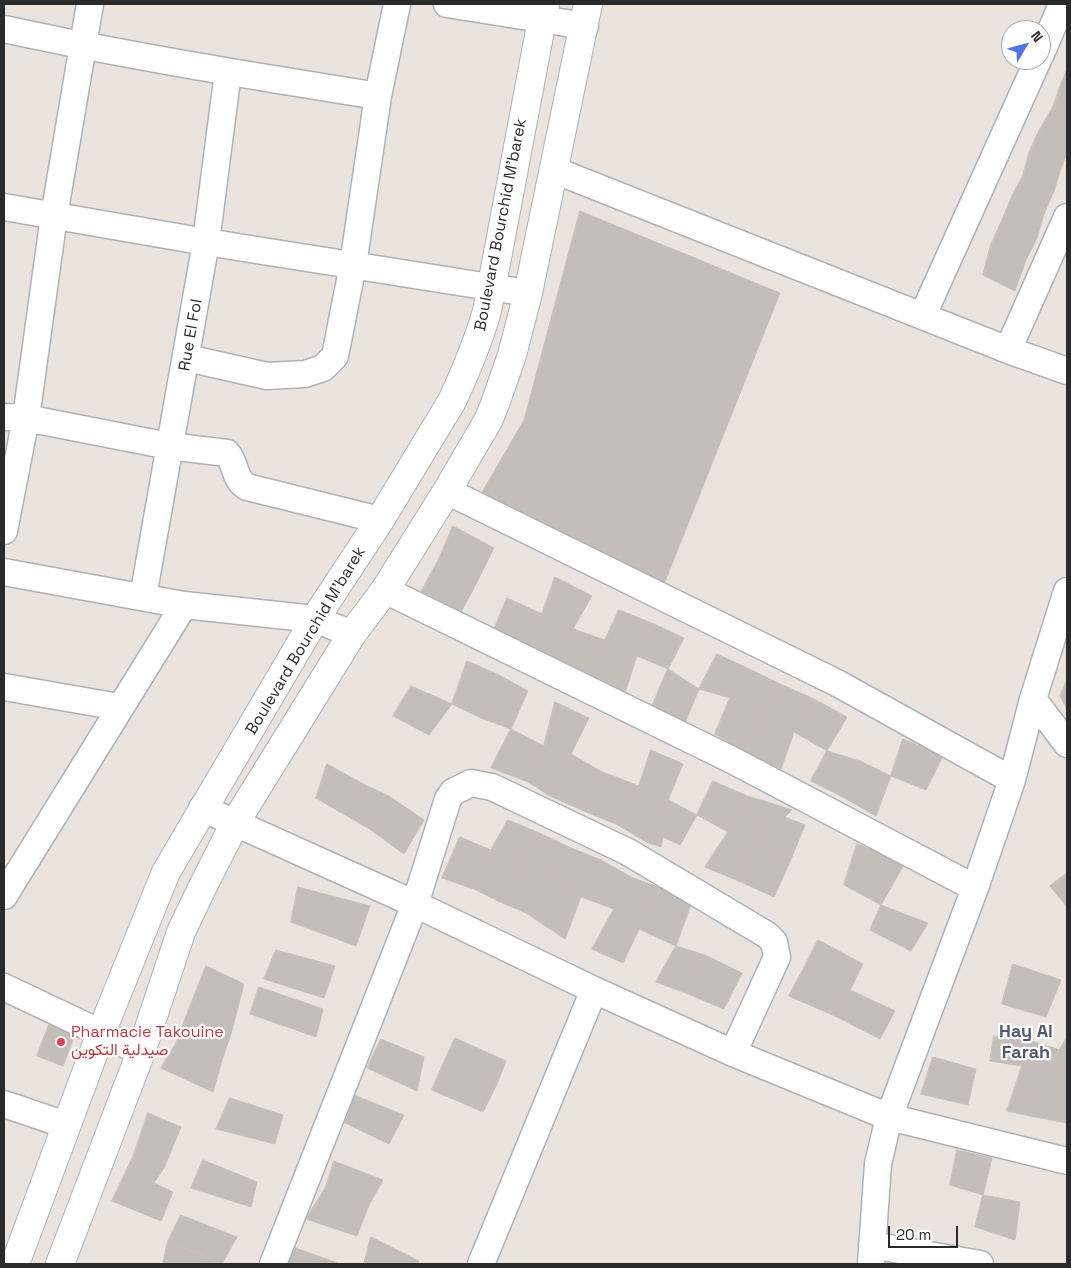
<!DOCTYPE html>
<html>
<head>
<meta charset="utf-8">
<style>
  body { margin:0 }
  #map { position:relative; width:1071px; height:1268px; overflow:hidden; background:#ebe4de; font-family:"Space Grotesk",sans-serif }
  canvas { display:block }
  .frame { position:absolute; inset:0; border:5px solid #2a2a2a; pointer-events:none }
  .north { position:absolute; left:1001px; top:20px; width:50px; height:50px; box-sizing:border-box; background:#fff; border:1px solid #aaa; border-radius:50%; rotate:53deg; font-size:14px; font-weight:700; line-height:20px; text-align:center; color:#2a2a2a }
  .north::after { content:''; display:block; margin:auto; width:18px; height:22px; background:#4f76e6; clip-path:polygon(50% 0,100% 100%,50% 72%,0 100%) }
  .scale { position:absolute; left:888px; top:1226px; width:70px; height:22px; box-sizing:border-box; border:2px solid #2a2a2a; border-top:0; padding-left:6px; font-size:15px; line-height:18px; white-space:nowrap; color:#2a2a2a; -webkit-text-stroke:4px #fff; paint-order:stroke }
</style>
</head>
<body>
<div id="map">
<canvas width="1071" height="1268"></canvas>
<div class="frame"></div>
<div class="north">N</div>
<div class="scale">20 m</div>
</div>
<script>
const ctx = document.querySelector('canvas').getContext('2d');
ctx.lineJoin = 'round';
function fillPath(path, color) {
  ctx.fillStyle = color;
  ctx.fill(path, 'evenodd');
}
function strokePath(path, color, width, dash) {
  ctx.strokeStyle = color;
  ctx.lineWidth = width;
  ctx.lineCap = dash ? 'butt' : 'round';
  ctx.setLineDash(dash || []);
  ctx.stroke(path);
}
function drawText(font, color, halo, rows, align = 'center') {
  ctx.font = font + ' "Space Grotesk",Vazirmatn,sans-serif';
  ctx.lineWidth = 4.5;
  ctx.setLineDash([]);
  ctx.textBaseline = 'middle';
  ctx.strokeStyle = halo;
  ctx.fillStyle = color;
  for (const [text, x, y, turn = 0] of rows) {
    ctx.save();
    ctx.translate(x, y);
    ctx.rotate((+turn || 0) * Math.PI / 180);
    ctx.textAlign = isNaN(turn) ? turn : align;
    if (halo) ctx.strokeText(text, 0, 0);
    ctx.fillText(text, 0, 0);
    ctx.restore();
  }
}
const building = new Path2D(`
  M1067,69V92L1060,87Z
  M1060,87L1067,92V115L1053,107Z
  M1053,107L1067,115V146L1038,133Z
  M1038,133L1067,146V153L1060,171L1029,153Z
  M1029,153L1060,171L1054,191L1023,176Z
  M1023,176L1054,191L1044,214L1013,194Z
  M1013,194L1044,214L1037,238L1001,223Z
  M580,211L780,293L662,589L478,499L524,420Z
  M1001,223L1037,238L1026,260L991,245Z
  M991,245L1026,260L1015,291L983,275Z
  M453,526L494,548L477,582L439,559Z
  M439,559L477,582L459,616L421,592Z
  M555,577L592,596L573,629L542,614Z
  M507,598L542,614L524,646L493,632Z
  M619,610L654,624L637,656L605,640Z
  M542,614L573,629L556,659L524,646Z
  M654,624L684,638L668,669L637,656Z
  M573,629L605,640L586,680L556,659Z
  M605,640L637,656L623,699L586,680Z
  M717,654L743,666L730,698L699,689Z
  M467,661L499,675L481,718L452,704Z
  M743,666L778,683L764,716L730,698Z
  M668,669L699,689L685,723L652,706Z
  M499,675L528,691L511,729L481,718Z
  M1067,680V709L1060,696Z
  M778,683L814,699L794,732L764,716Z
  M411,686L452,704L429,735L393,716Z
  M730,698L764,716L745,752L715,734Z
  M814,699L847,717L827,751L794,732Z
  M555,702L589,718L571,754L544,746Z
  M764,716L794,732L781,769L745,752Z
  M511,729L544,746L528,782L491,768Z
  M903,739L943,756L926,790L891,776Z
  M544,746L571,754L550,796L528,782Z
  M651,750L683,764L668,800L639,786Z
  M827,751L860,761L841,796L811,781Z
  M571,754L600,771L584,811L550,796Z
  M860,761L891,776L876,816L841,796Z
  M327,764L365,785L349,817L316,798Z
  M600,771L639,786L618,825L584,811Z
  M713,781L747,796L728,832L697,815Z
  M365,785L389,796L371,830L349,817Z
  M639,786L668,800L646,842L618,825Z
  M389,796L424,820L404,854L371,830Z
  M747,796L774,804L755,840L728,832Z
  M668,800L697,815L680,845L663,837L661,847L646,842Z
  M774,804L792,810L785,817L805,825L789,864L755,840Z
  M508,820L537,832L521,864L491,850Z
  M537,832L569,847L550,876L521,864Z
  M728,832L755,840L741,882L705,867Z
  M460,837L491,850L474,889L442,878Z
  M755,840L789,864L774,897L741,882Z
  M857,844L905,863L881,905L844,885Z
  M569,847L601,860L581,897L550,876Z
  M491,850L521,864L498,901L474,889Z
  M601,860L633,878L614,909L581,897Z
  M521,864L550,876L526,913L498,901Z
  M1067,873V907L1050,886Z
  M550,876L581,897L565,939L526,913Z
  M633,878L661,888L639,929L614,909Z
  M298,887L370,906L356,946L291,922Z
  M661,888L693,899L676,946L639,929Z
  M881,905L928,923L911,951L870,930Z
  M614,909L639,929L623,963L592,949Z
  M818,940L863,964L850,990L804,968Z
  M676,946L705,955L686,993L656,982Z
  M276,950L335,966L324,998L264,979Z
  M705,955L742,973L724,1009L686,993Z
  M1013,964L1061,980L1046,1017L1002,1004Z
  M206,966L244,984L231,1034L186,1017Z
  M804,968L850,990L837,1017L789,996Z
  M259,987L323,1009L316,1037L250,1014Z
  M850,990L895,1011L880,1039L837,1017Z
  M52,1017L68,1023L74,1037L63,1066L37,1056Z
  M186,1017L231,1034L222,1060L176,1044Z
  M994,1036L1028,1040L1022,1066L990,1061Z
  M1067,1037V1075L1046,1072Z
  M455,1038L506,1061L497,1084L445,1060Z
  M381,1039L424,1057L417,1091L367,1068Z
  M1028,1040L1060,1050L1046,1072L1022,1066Z
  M176,1044L222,1060L213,1092L161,1068Z
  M933,1057L976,1069L968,1105L921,1094Z
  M445,1060L497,1084L483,1112L432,1090Z
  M1022,1066L1046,1072L1030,1116L1007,1111Z
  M1046,1072L1067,1075V1123L1030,1116Z
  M351,1094L404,1115L389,1144L343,1122Z
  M230,1098L283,1115L275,1144L216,1129Z
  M148,1113L181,1127L164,1168L133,1157Z
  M957,1150L992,1158L983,1195L950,1185Z
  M133,1157L164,1168L154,1183L173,1192L161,1221L112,1201Z
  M203,1160L257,1182L251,1207L191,1188Z
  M334,1161L383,1180L369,1205L326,1187Z
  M326,1187L369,1205L357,1236L306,1219Z
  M983,1195L1020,1202L1015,1240L975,1227Z
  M181,1215L237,1237L222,1264L168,1241Z
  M371,1237L419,1261L417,1264H364Z
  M168,1241L220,1264H163Z
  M293,1247L340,1264H284Z`);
const street = new Path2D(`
  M447,4L585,26
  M4,29C128,56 253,76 378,96
  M1041,54L1062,4
  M554,170L1008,350L1067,371
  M4,207L206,242L528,293
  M923,315L1038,60
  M1008,350L1067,217
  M187,358L267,376L305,374L323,368L335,356L353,265L378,96L397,4
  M4,417L26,418L169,446L227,453C237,465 233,478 247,487L380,520
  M447,491L837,683L1012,780
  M4,531L26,418L54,216L90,4
  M4,572L184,605L315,619L352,634
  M385,590L732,760L975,888
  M143,597L206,242L228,72
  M4,687L119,707
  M1033,699L1067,744
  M202,808L415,904L594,990L733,1053L889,1117L1067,1161
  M4,896L184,605
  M4,987L141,1052
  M4,1104L66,1125
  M872,1245L980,1264
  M273,1264L415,904L448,799L453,792L471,783L492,787L628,852L767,935L774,942L777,957L733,1053
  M481,1264L594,990
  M871,1264L878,1164L889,1117L975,888L1012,780L1033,699L1067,591`);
const secondary = new Path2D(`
  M15,1264L101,1033L166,872L315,619L380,520L452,401C466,371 478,342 487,311L545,4
  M60,1264L141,1052L181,932L203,886L235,823L352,634L385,590L447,491L489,419L496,401L512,355L528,293L588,4`);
const markers = [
  [61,1042,5,"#e0444e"]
];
const streetNames = [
  ["Boulevard Bourchid M'barek",501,225,-79],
  ["Rue El Fol",191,335,-80],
  ["Boulevard Bourchid M'barek",306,641,-59]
];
const healthNames = [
  ["Pharmacie Takouine",71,1033],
  ["صيدلية التكوين",71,1051]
];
const neighbourhoodNames = [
  ["Hay Al",1026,1032],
  ["Farah",1026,1053]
];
fillPath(building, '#c3beba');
strokePath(building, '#c6c0b8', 1);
strokePath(street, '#aeb1b9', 29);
strokePath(secondary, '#aeb1b9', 30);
strokePath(street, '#fff', 26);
strokePath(secondary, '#fff', 28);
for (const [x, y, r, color] of markers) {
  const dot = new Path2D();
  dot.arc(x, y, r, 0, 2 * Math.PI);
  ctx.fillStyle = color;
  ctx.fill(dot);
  strokePath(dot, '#fff', 2);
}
drawText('16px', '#2a2a2a', '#fff', streetNames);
drawText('16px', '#be3a42', '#fff', healthNames, 'left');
drawText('bold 18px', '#4f5976', '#fff', neighbourhoodNames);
</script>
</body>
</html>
